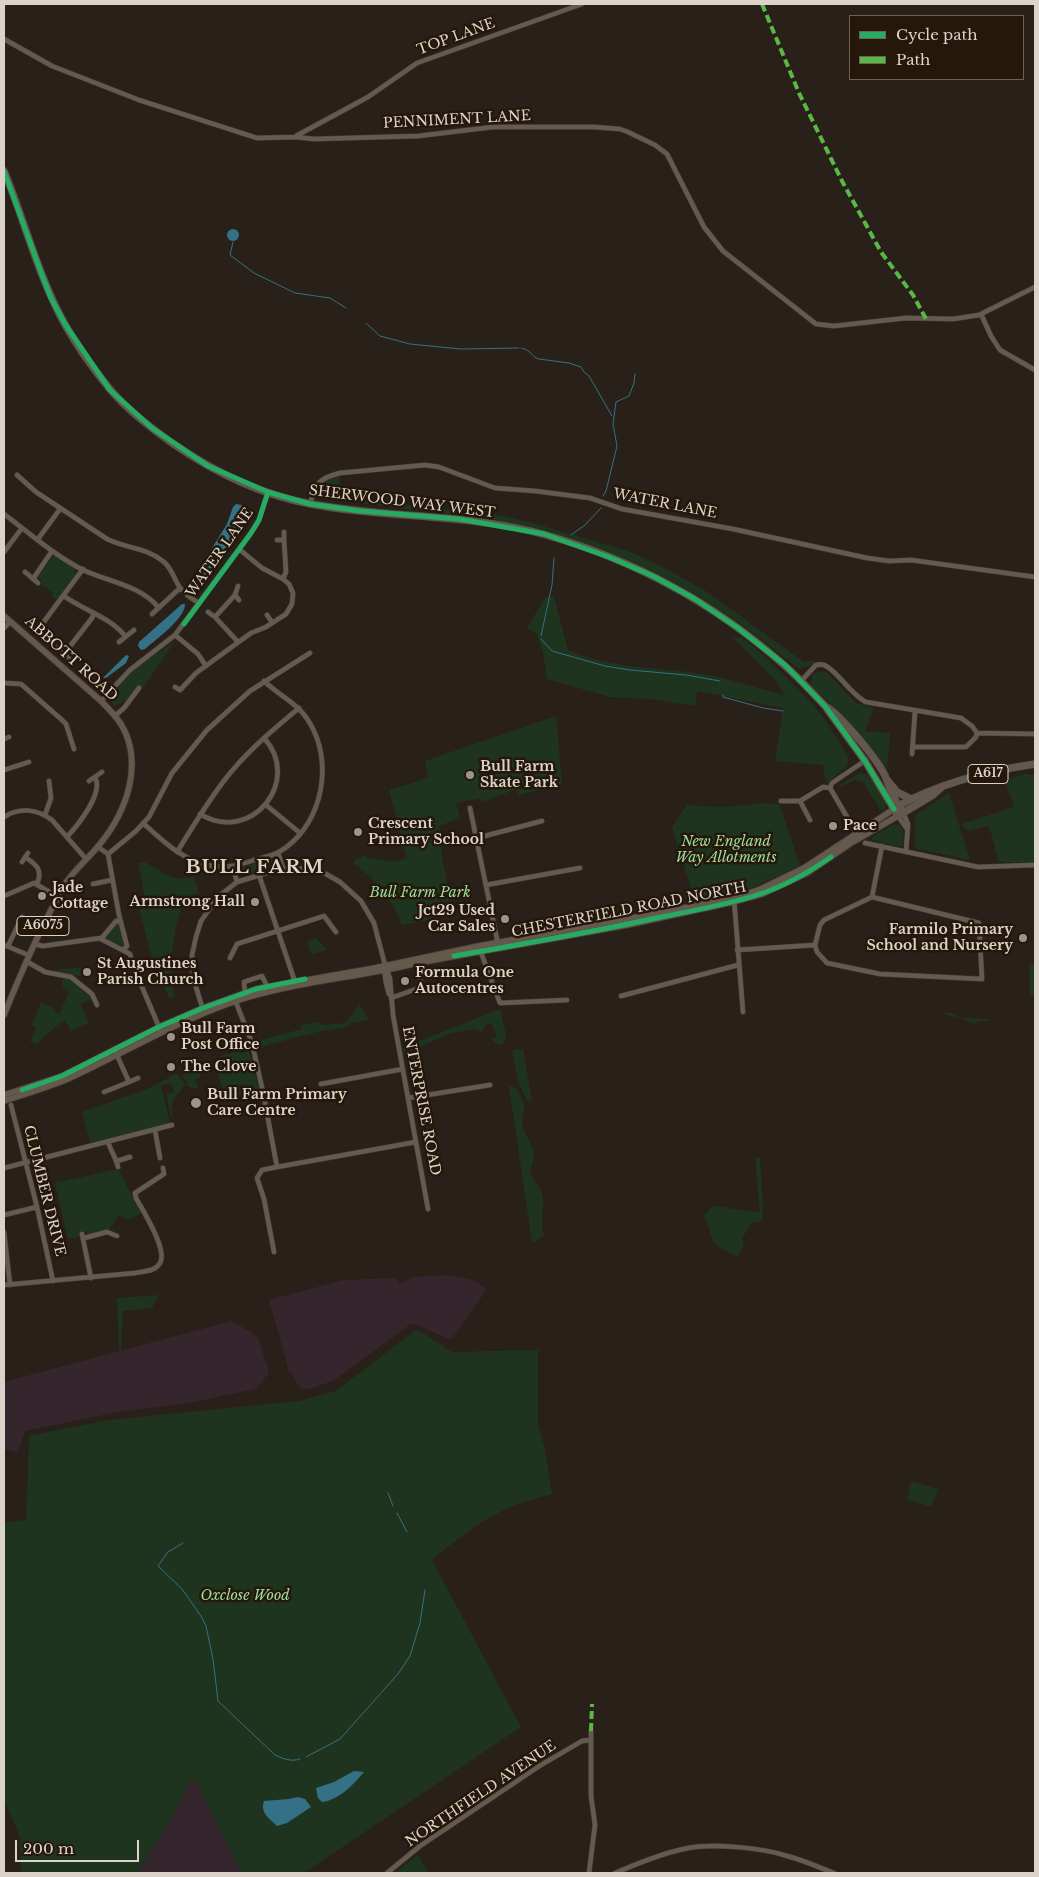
<!DOCTYPE html>
<html>
<head>
<meta charset="utf-8">
<style>
  body { margin:0 }
  #map { position:relative; width:1039px; height:1877px; overflow:hidden; background:#292119; font-family:"Libre Baskerville",serif }
  canvas { display:block }
  .frame { position:absolute; inset:0; border:5px solid #dbd2c9; pointer-events:none }
  .legend { position:absolute; left:849px; top:15px; width:175px; height:65px; box-sizing:border-box; background:#25180a; border:1px solid #6e6256; margin:0; padding:6px 9px; list-style:none; font-size:15px; color:#dbd2c9 }
  .legend li { display:flex; align-items:center; gap:10px; height:25px }
  .legend b { width:25px; border:1px solid #6e6256 }
  .scale { position:absolute; left:15px; top:1840px; width:124px; height:22px; box-sizing:border-box; border:2px solid #dbd2c9; border-top:0; padding-left:6px; font-size:15px; line-height:18px; white-space:nowrap; color:#dbd2c9; -webkit-text-stroke:4px #25180a; paint-order:stroke }
</style>
</head>
<body>
<div id="map">
<canvas width="1039" height="1877"></canvas>
<div class="frame"></div>
<ul class="legend">
<li><b style="height:6px;background:#26ab63"></b>Cycle path</li>
<li><b style="height:6px;background:#58b947"></b>Path</li>
</ul>
<div class="scale">200 m</div>
</div>
<script>
const ctx = document.querySelector('canvas').getContext('2d');
ctx.lineJoin = 'round';
function fillPath(path, color) {
  ctx.fillStyle = color;
  ctx.fill(path, 'evenodd');
}
function strokePath(path, color, width, dash) {
  ctx.strokeStyle = color;
  ctx.lineWidth = width;
  ctx.lineCap = dash ? 'butt' : 'round';
  ctx.setLineDash(dash || []);
  ctx.stroke(path);
}
function drawText(font, color, halo, rows, align = 'center') {
  ctx.font = font + ' "Libre Baskerville",serif';
  ctx.lineWidth = 5;
  ctx.setLineDash([]);
  ctx.textBaseline = 'middle';
  ctx.strokeStyle = halo;
  ctx.fillStyle = color;
  for (const [text, x, y, turn = 0] of rows) {
    ctx.save();
    ctx.translate(x, y);
    ctx.rotate((+turn || 0) * Math.PI / 180);
    ctx.textAlign = isNaN(turn) ? turn : align;
    if (halo) ctx.strokeText(text, 0, 0);
    ctx.fillText(text, 0, 0);
    ctx.restore();
  }
}
const industrial = new Path2D(`
  M448,1275L473,1280L487,1289L451,1340L415,1324H411L333,1381L309,1389L301,1388L297,1383L291,1372H289L269,1300L344,1280L395,1278L400,1283L413,1277Z
  M232,1321L254,1334L259,1340L269,1373L256,1389L189,1403L118,1412L25,1431L18,1452L4,1449V1382Z
  M195,1779L242,1873H137L163,1833L190,1782Z`);
const green = new Path2D(`
  M339,475L341,495L409,505L504,516L529,522L628,551L659,565L704,590L804,662L814,660V664L799,669C772,648 746,626 717,608C662,572 601,545 537,529C495,518 453,514 410,510C383,507 357,502 331,498L321,492L327,481Z
  M53,556H56L76,568L74,571L76,572L79,570L78,572L57,600L51,595L53,593L41,584L42,582L38,577Z
  M546,596L554,597L568,650C611,669 657,667 703,674C731,679 757,688 784,695L777,682L733,638L741,637L766,657L807,698L823,717L848,756L847,766L826,784L823,765L775,761L783,708L697,691L695,706L650,699L610,697L547,679L543,652L537,634L527,628Z
  M175,641L143,688L138,685L128,699L115,706L112,703C110,682 159,653 175,641Z
  M822,671L827,673L856,703L874,708L865,731L890,733L887,769L860,735L811,685L812,675L817,672Z
  M556,716L562,784L519,795L517,789L482,802L480,798L456,803L460,818L439,826L442,858L455,915L402,925C393,899 375,879 353,863L356,859L366,855L367,858C383,859 391,865 407,858L389,790L428,778L425,761Z
  M860,773L868,775L887,802L885,809L877,812L880,809L863,782L855,780L841,786H838Z
  M1025,774L1035,775V863L999,862L989,826L968,831L962,826V824L1014,807L1005,780Z
  M949,793L969,857V860L915,848V815Z
  M768,803L780,805L800,866L751,888L695,902L672,827L687,805L721,807Z
  M898,824C905,827 904,837 903,844L901,847L872,840V837L892,825Z
  M271,858L274,860L270,867L249,874L237,869Z
  M145,862C164,873 171,882 194,877L199,893L188,896L183,903L176,925L171,959L174,997L169,998L153,961L139,909L147,907L138,863Z
  M116,924L119,925L124,944L121,947L103,939Z
  M316,938L327,950L311,954L307,942Z
  M1029,964H1035V995H1030Z
  M81,967L80,973H82V975L79,976L46,971Z
  M64,977L70,978L93,998L80,1004L89,1023L71,1031L64,1020L36,1044L30,1041L36,1027L32,1025L41,1002L51,1006L59,1015L69,992L63,987L62,982Z
  M359,1004L369,1020L350,1023L347,1027C317,1031 288,1039 258,1048L257,1041L302,1029L301,1025L320,1022L322,1025L346,1023Z
  M500,1009L506,1035L505,1042L499,1045L494,1042L492,1039L497,1037L492,1023L485,1025L482,1032L475,1029L448,1034L404,1054L402,1048Z
  M939,1013H952L960,1018L994,1019L974,1023Z
  M523,1049L532,1102L526,1099L518,1081L512,1050Z
  M249,1050L259,1088L257,1090L226,1099L216,1068L200,1074V1077L195,1079L198,1088H192L187,1085L188,1082L183,1077V1073L193,1069L211,1064L221,1056L238,1051L242,1054Z
  M177,1073L185,1085L172,1101V1122L166,1094L174,1092L171,1083L161,1086L170,1123L90,1143L82,1112L150,1088Z
  M509,1086L516,1088C519,1093 523,1099 524,1105C526,1113 520,1120 523,1128C526,1136 532,1143 534,1153C535,1161 529,1167 531,1175C535,1184 541,1185 543,1198C544,1211 540,1223 544,1236L532,1243Z
  M755,1157L760,1158L763,1205L762,1221L752,1223L742,1238L744,1245L737,1258L714,1243L704,1216L709,1209L716,1206L760,1213Z
  M118,1169L141,1213L128,1220L119,1215L109,1229L88,1234L83,1231L80,1232V1236L68,1239L55,1183Z
  M158,1295L152,1308L123,1311L121,1350H119L117,1298Z
  M417,1329L452,1352L538,1350V1424L545,1450L552,1494C534,1499 515,1504 498,1513C474,1525 453,1543 432,1560L521,1727L304,1873H242L195,1779L190,1783L163,1833L137,1873H21L20,1837L4,1800V1523L26,1520L29,1436L110,1420L299,1401L336,1391Z
  M911,1481L938,1489L931,1507L907,1499Z
  M418,1855L428,1873H394Z`);
const water = new Path2D(`
  M227 235a6 6 0 1 1 12 0a6 6 0 1 1-12 0Z
  M236,504L241,505L247,510L241,528L199,585L196,584L194,580L196,574L227,524L233,507Z
  M182,604H185C186,618 155,640 145,649L141,650L138,646L139,642Z
  M126,655L129,656L126,663L106,678H103Z
  M354,1771L364,1772C353,1785 339,1800 322,1802L318,1798L316,1788L334,1782Z
  M298,1797L305,1799L311,1807L287,1823L277,1826C269,1818 260,1813 264,1801L289,1799Z`);
const stream = new Path2D(`
  M233,242L230,255L254,273L295,293L330,298L346,308
  M366,323L380,336L410,344L461,349L519,348
  M521,348C532,350 531,357 539,359L569,363L581,367L584,372L589,376L612,416
  M603,496L606,491L617,446L613,424L616,402L629,396L634,383L635,374
  M571,535L585,525L601,508
  M541,636L552,585L554,558
  M541,639L552,651L605,666L630,670L686,675L720,681
  M723,695V697L763,708L783,711
  M388,1493L393,1506
  M397,1513L407,1532
  M183,1543L168,1552L158,1566L182,1589L201,1616L206,1626L213,1659L218,1701L275,1755C283,1759 292,1762 300,1759
  M306,1757L340,1739L398,1674L410,1656L420,1623L425,1590`);
const minor = new Path2D(`
  M4,39L52,66L139,100L257,138L295,137L314,139L418,136L493,127H594L620,129L628,132L655,145L667,154L704,227L723,251L816,324L834,326L906,318L953,319L979,315L1035,287
  M296,136L368,97L417,63L582,4
  M981,314L991,336L1000,350L1035,370
  M17,475L36,492L107,539C128,549 146,547 164,562C173,570 174,580 181,589C186,595 192,599 199,603
  M310,504C315,484 319,478 340,473L425,465L439,467L495,488L535,491L590,498L622,509L733,529L867,558L889,561L911,560L1035,577
  M4,514C29,533 54,555 83,570C109,582 140,585 159,608
  M38,539L60,509
  M277,540H284L286,572L283,579
  M284,540V532
  M4,552L22,528
  M25,572L38,583
  M33,579L52,551
  M235,595L238,586
  M64,596C83,610 110,617 125,636
  M208,612L215,617
  M152,614L180,588
  M267,615L272,622
  M30,627L43,637
  M4,628L10,622
  M37,631L83,569
  M175,635L198,654L206,666
  M119,642L134,630
  M238,642L215,617L235,595L239,600
  M57,648L70,659
  M64,654L92,618L94,613
  M801,681L816,665C818,665 821,664 824,665C836,669 851,695 866,702L961,718L972,726L977,733
  M4,683L21,684L62,720L66,724L74,749
  M175,687L180,690L196,673L251,633L266,627L286,614L292,604L293,593L289,584L283,579L262,568L239,549
  M101,701L130,670L175,635L251,533L259,520L268,492
  M115,716L124,708L139,688
  M977,733L1035,734
  M4,739L9,737
  M913,747H966L976,737L977,733
  M912,754L915,712
  M4,770L29,762
  M89,781L102,772
  M830,788L832,783L866,760
  M781,801H800L823,787L830,788L857,834
  M800,801L810,820
  M266,805L300,833
  M470,808L498,944
  M903,812L908,824L906,851
  M200,814C251,845 303,781 264,738
  M45,815L51,798L49,781
  M898,816L907,829
  M4,817C20,807 37,809 52,820L86,859
  M143,823C164,842 184,862 213,866C228,868 240,865 254,860C262,858 272,856 279,852C319,829 333,772 314,731C301,703 284,700 264,681
  M67,837C78,825 104,793 95,777
  M477,838L542,821
  M865,843L978,867L1035,865
  M98,847L108,854L136,831L149,817L172,773L207,730L250,691L310,653
  M177,852C194,825 210,797 231,772C251,748 275,728 299,708
  M278,853L283,868
  M108,854L119,915L127,946L123,950
  M25,857C37,865 43,870 37,884
  M22,862L28,853
  M233,867L237,882
  M259,875L296,985
  M93,884L112,880
  M486,885L580,868
  M4,896L34,883L58,897
  M872,897L979,923L982,979L880,974L827,963L817,952L815,945L820,925L824,920Z
  M872,897L882,846
  M734,899L743,1012
  M121,922L116,921L101,939L130,954L134,968L159,1027L160,1033
  M34,944L43,946L101,938
  M4,945L28,955
  M8,946L22,917
  M480,950L500,1003L567,1000
  M737,950L815,945
  M230,958L237,944L324,916L336,932
  M26,961L45,972L71,977L92,994L97,1005
  M384,968L386,983L389,994
  M245,993L244,982L262,976L267,986
  M621,996L738,965
  M391,998L422,987L417,963
  M235,1000L252,1043L263,1092L277,1167L416,1142
  M203,1010L193,977L192,955L196,937L201,921L218,897L237,882L283,868L312,869L326,874L340,882L361,901L374,923L385,965L390,979L393,1015L428,1209
  M116,1053L129,1082L138,1078
  M321,1084L403,1069
  M104,1092L129,1082
  M408,1098L490,1085
  M11,1105L37,1207L53,1281
  M155,1130L160,1158
  M108,1142C111,1151 116,1158 118,1167
  M117,1161L130,1157
  M4,1168L172,1125
  M4,1215L37,1207
  M4,1232L10,1285
  M82,1234L91,1278
  M84,1238L107,1232L117,1236
  M274,1252L264,1199L257,1178L262,1170L277,1167
  M4,1285L135,1273C144,1271 155,1272 160,1263C168,1250 143,1211 136,1198L135,1193L164,1174L163,1168
  M387,1873L420,1846L541,1765L582,1741L590,1740
  M589,1873L595,1825L591,1796V1731
  M615,1873C639,1863 663,1853 688,1848C713,1843 763,1848 787,1856C803,1860 818,1867 834,1873`);
const major = new Path2D(`
  M4,616L101,701C108,708 115,715 121,724C144,763 127,811 100,844C89,858 75,869 65,884C41,926 22,970 4,1015
  M4,1095L62,1076L159,1027L203,1008L256,989L375,968L479,946L627,919L734,898L761,889L804,868L894,809
  M4,1101C27,1093 50,1087 72,1077C130,1050 184,1017 245,998C301,981 361,977 417,963L627,925L733,902L762,894L807,873L851,843L898,816`);
const highway = new Path2D(`
  M4,171C21,211 32,254 50,294C64,327 86,360 109,388C126,409 150,427 172,443C214,472 261,495 311,504C389,519 469,513 546,535C634,560 715,604 784,665C799,678 812,692 825,706C840,714 879,761 886,778C891,791 894,800 903,812
  M827,709L865,761L898,816L933,795L943,786
  M888,781L897,792L911,799
  M896,807C938,784 987,771 1035,764`);
const quiet = new Path2D(`
  M762,4L799,93L842,181L881,252L913,295L926,319
  M591,1731L592,1704`);
const cycleway = new Path2D(`
  M4,171L42,275L51,298L65,324L110,390L152,428L208,466L268,492L310,504L360,511L459,519L544,534L609,557L653,576L695,599L738,628L785,665L825,706L865,761L894,809
  M184,624L251,533L259,520L268,492
  M454,956C521,944 589,933 656,918C691,911 727,905 760,894C785,886 809,872 831,857
  M22,1090L62,1076L159,1027L203,1008L256,989L305,979`);
const markers = [
  [470,775,5,"#9d948b"],
  [833,826,5,"#9d948b"],
  [358,832,5,"#9d948b"],
  [42,896,5,"#9d948b"],
  [255,902,5,"#9d948b"],
  [505,919,5,"#9d948b"],
  [1023,938,5,"#9d948b"],
  [87,972,5,"#9d948b"],
  [405,981,5,"#9d948b"],
  [171,1037,5,"#9d948b"],
  [171,1067,5,"#9d948b"],
  [196,1103,6,"#9d948b"]
];
const shields = [
  [988,774,40],
  [43,926,52]
];
const shieldNames = [
  ["A617",988,774],
  ["A6075",43,926]
];
const streetNames = [
  ["TOP LANE",456,37,-20],
  ["PENNIMENT LANE",457,120,-3],
  ["SHERWOOD WAY WEST",402,502,7],
  ["WATER LANE",665,504,11],
  ["WATER LANE",220,553,-55],
  ["ABBOTT ROAD",71,659,42],
  ["CHESTERFIELD ROAD NORTH",629,910,-11],
  ["ENTERPRISE ROAD",421,1101,79],
  ["CLUMBER DRIVE",44,1191,76],
  ["NORTHFIELD AVENUE",481,1794,-34]
];
const poiNames = [
  ["Bull Farm",480,767],
  ["Skate Park",480,783],
  ["Crescent",368,824],
  ["Primary School",368,840],
  ["Pace",843,826],
  ["Jade",52,888],
  ["Cottage",52,904],
  ["Armstrong Hall",245,902,"right"],
  ["Jct29 Used",495,911,"right"],
  ["Car Sales",495,927,"right"],
  ["Farmilo Primary",1013,930,"right"],
  ["School and Nursery",1013,946,"right"],
  ["St Augustines",97,964],
  ["Parish Church",97,980],
  ["Formula One",415,973],
  ["Autocentres",415,989],
  ["Bull Farm",181,1029],
  ["Post Office",181,1045],
  ["The Clove",181,1067],
  ["Bull Farm Primary",207,1095],
  ["Care Centre",207,1111]
];
const parkNames = [
  ["New England",726,842],
  ["Way Allotments",726,858],
  ["Bull Farm Park",420,893],
  ["Oxclose Wood",245,1596]
];
const districtNames = [
  ["BULL FARM",255,868]
];
fillPath(industrial, '#35252c');
fillPath(green, '#1f341e');
fillPath(water, '#357186');
strokePath(stream, '#357186', 1);
strokePath(minor, '#443d37', 5.5);
strokePath(major, '#443d37', 7);
strokePath(highway, '#443d37', 8);
strokePath(minor, '#645a4f', 4.5);
strokePath(major, '#65584c', 5.5);
strokePath(highway, '#63584d', 7);
strokePath(quiet, '#58b947', 4, [8, 4]);
strokePath(cycleway, '#26ab63', 5);
for (const [x, y, r, color] of markers) {
  const dot = new Path2D();
  dot.arc(x, y, r, 0, 2 * Math.PI);
  ctx.fillStyle = color;
  ctx.fill(dot);
  strokePath(dot, '#25180a', 2);
}
for (const [x, y, w] of shields) {
  const box = new Path2D();
  box.roundRect(x - w / 2, y - 9.5, w, 19, 4);
  ctx.fillStyle = '#25180a';
  ctx.fill(box);
  strokePath(box, '#dbd2c9', 1);
}
drawText('bold 12px', '#dbd2c9', null, shieldNames);
drawText('14px', '#dbd2c9', '#25180a', streetNames);
drawText('bold 14px', '#dbd2c9', '#25180a', poiNames, 'left');
drawText('italic 14px', '#9cdda0', '#25180a', parkNames);
ctx.letterSpacing = '1px';
drawText('bold 19px', '#dbd2c9', '#25180a', districtNames);
ctx.letterSpacing = '0px';
</script>
</body>
</html>
